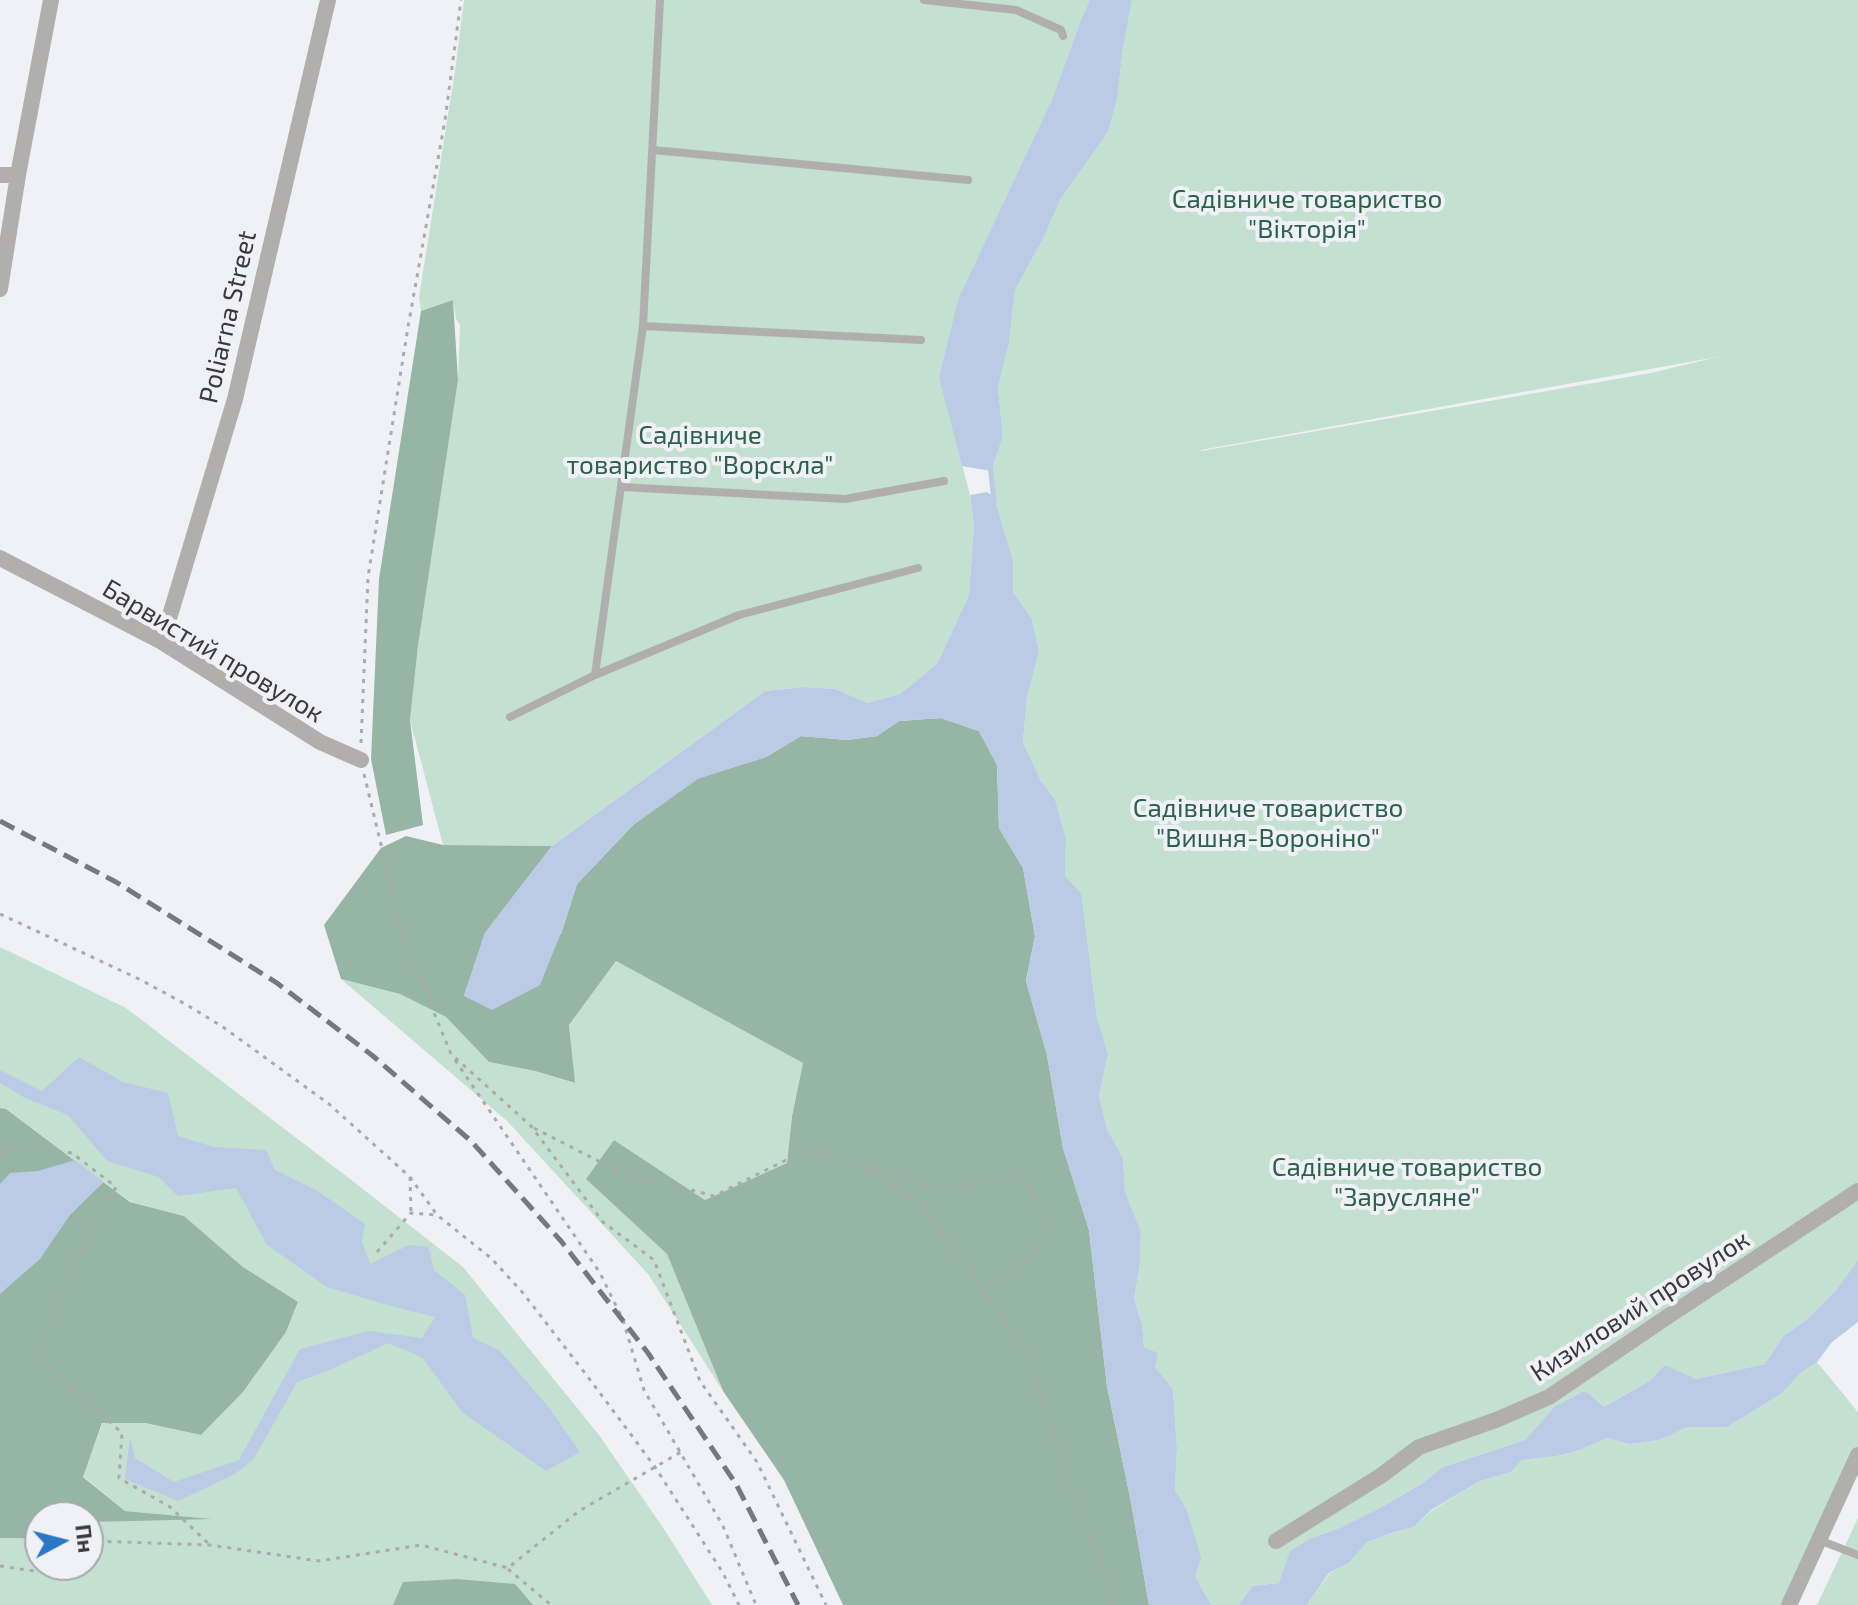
<!DOCTYPE html>
<html>
<head>
<meta charset="utf-8">
<style>
  body { margin:0 }
  #map { position:relative; width:1858px; height:1605px; overflow:hidden; background:#f0f1f6; font-family:"Exo 2",sans-serif }
  canvas { display:block }
  .north { position:absolute; left:24px; top:1501px; width:80px; height:80px; box-sizing:border-box; background:#f0f1f6; border:2px solid #a7a8ac; border-radius:50%; rotate:83deg; font-size:22px; font-weight:700; line-height:32px; text-align:center; color:#3a3a3c }
  .north::after { content:''; display:block; margin:auto; width:28px; height:36px; background:#2a77c7; clip-path:polygon(50% 0,100% 100%,50% 72%,0 100%) }
</style>
</head>
<body>
<div id="map">
<canvas width="1858" height="1605"></canvas>
<div class="north">Пн</div>
</div>
<script>
const ctx = document.querySelector('canvas').getContext('2d');
ctx.lineJoin = 'round';
function fillPath(path, color) {
  ctx.fillStyle = color;
  ctx.fill(path, 'evenodd');
}
function strokePath(path, color, width, dash) {
  ctx.strokeStyle = color;
  ctx.lineWidth = width;
  ctx.lineCap = dash ? 'butt' : 'round';
  ctx.setLineDash(dash || []);
  ctx.stroke(path);
}
function drawText(font, color, halo, rows, align = 'center') {
  ctx.font = font + ' "Exo 2",sans-serif';
  ctx.lineWidth = 8;
  ctx.setLineDash([]);
  ctx.textBaseline = 'middle';
  ctx.strokeStyle = halo;
  ctx.fillStyle = color;
  for (const [text, x, y, turn = 0] of rows) {
    ctx.save();
    ctx.translate(x, y);
    ctx.rotate((+turn || 0) * Math.PI / 180);
    ctx.textAlign = isNaN(turn) ? turn : align;
    if (halo) ctx.strokeText(text, 0, 0);
    ctx.fillText(text, 0, 0);
    ctx.restore();
  }
}
const green = new Path2D(`
  M464,0H1090L1082,17L1051,102L939,377L970,495L974,524L969,595L937,664L900,694L867,703L836,689L805,687L765,691L552,846L443,845L410,720L418,646L458,380L460,325L456,319L453,300L421,311L419,297L455,71Z
  M1132,0H1858V1260L1837,1289L1808,1319L1783,1336L1765,1364L1696,1379L1665,1366L1651,1380L1604,1407H1554L1525,1440L1443,1467L1421,1484L1382,1507L1342,1527L1312,1538L1279,1583L1252,1586L1239,1605H1211L1195,1576L1187,1510L1175,1490L1177,1448L1173,1389L1155,1367L1144,1348L1142,1324L1134,1299L1140,1264L1141,1231L1125,1192L1123,1158L1107,1129L1099,1096L1108,1054L1097,1019L1091,971L1065,876L1066,839L1055,799L1041,781L1023,742L1027,697L1039,652L1032,619L1013,592V560L994,497L991,471L1003,437L998,388L1009,342L1015,290L1044,237L1060,200L1108,132L1117,100L1123,48ZM1717,357L1651,373L1201,451V450Z
  M0,947L126,1008L350,1179L463,1267L599,1435L664,1529L712,1605H0V1538H21L40,1541V1565H88V1525L95,1522L202,1518L125,1511L83,1476L103,1422L145,1423L201,1435L243,1392L286,1332L298,1303L243,1267L184,1216L131,1202L6,1109L0,1108Z
  M616,961L803,1063L792,1115L787,1163L705,1200L614,1140L587,1179L667,1254L723,1391L648,1274L507,1121L341,979L400,994L446,1017L489,1062L535,1071L574,1083L569,1025Z
  M1817,1362L1858,1412V1455L1789,1605H1307L1330,1573L1349,1563L1367,1542L1391,1533L1414,1527L1431,1511L1480,1481L1511,1472L1522,1460L1557,1456L1580,1450L1607,1438L1629,1444L1659,1440L1688,1427H1727L1781,1394L1802,1372Z
  M1858,1518V1605H1817Z`);
const forest = new Path2D(`
  M453,300L458,380L418,646L410,720L423,825L386,835L371,759L379,579L421,311Z
  M941,718L979,731L997,765L999,828L1023,868L1035,936L1026,981L1047,1055L1063,1148L1089,1230L1107,1386L1131,1502L1149,1605H843L784,1480L723,1391L667,1254L586,1179L614,1140L705,1200L787,1163L792,1116L803,1063L616,961L569,1025L575,1083L535,1071L489,1062L446,1017L400,994L341,979L324,925L381,848L406,836L443,845L552,846L485,933L464,996L561,934L577,884L633,825L698,778L766,757L801,736L847,740L877,736L899,721Z
  M0,1108L6,1109L130,1202L184,1216L243,1267L298,1302L286,1332L243,1392L201,1435L145,1423H102L83,1477L125,1511L212,1519L95,1522L88,1525V1517H40V1541L21,1538H0Z
  M457,1579L515,1584L533,1605H393L403,1582Z`);
const water = new Path2D(`
  M1090,0H1132L1123,48L1117,100L1108,132L1060,200L1044,237L1015,290L1009,342L998,388L1003,437L991,471L962,466L939,378L958,300L1051,102L1082,17Z
  M987,492L994,497L1013,560V592L1032,619L1039,652L1027,697L1023,742L1041,781L1055,799L1066,839L1065,876L1081,894L1097,1018L1108,1054L1099,1096L1107,1129L1123,1158L1125,1192L1141,1231L1140,1264L1134,1299L1142,1324L1144,1348L1158,1353L1155,1367L1173,1389L1177,1448L1175,1490L1187,1510L1201,1558L1195,1576L1211,1605H1149L1131,1502L1107,1386L1089,1230L1063,1148L1047,1055L1026,981L1035,936L1023,868L999,828L997,765L979,731L941,718L899,721L877,736L847,740L801,736L766,757L698,779L633,825L577,884L561,933L540,985L492,1010L464,996L485,933L552,846L765,691L805,687L836,689L867,703L900,694L937,664L969,595L974,524L970,495Z
  M79,1057L123,1082L168,1093L178,1136L214,1147L266,1150L275,1170L316,1190L365,1224L362,1242L370,1264L409,1245L428,1247L434,1270L465,1295L473,1338L499,1350L547,1405L580,1452L546,1471L462,1412L423,1358L388,1343L332,1369L297,1382L253,1460L235,1474L178,1501L125,1479L130,1437L135,1458L174,1482L239,1460L300,1349L369,1331L422,1338L435,1317L391,1306L327,1287L267,1245L236,1188L178,1196L159,1177L107,1161L68,1115L25,1098L0,1083V1070L42,1091Z
  M75,1160L104,1182L70,1215L40,1259L0,1294V1184L10,1173L38,1171Z
  M1858,1260V1322L1832,1342L1817,1362L1802,1372L1781,1394L1727,1427H1688L1659,1440L1629,1444L1607,1438L1580,1450L1557,1456L1522,1460L1511,1472L1480,1481L1431,1510L1414,1527L1391,1533L1367,1542L1349,1563L1329,1573L1307,1605H1239L1252,1586L1279,1583L1290,1551L1312,1538L1342,1527L1382,1507L1421,1484L1443,1467L1525,1440L1554,1407L1585,1391L1604,1407L1651,1380L1665,1365L1696,1379L1765,1364L1783,1336L1808,1319L1837,1289Z`);
const stream = new Path2D(`
  M990,464L994,502`);
const path = new Path2D(`
  M361,743L368,577L408,327L445,120L461,0
  M364,774L404,940L451,1054L531,1126L603,1222L654,1260L700,1381L757,1462L826,1605
  M0,914L139,979L187,1005L223,1027L329,1104L410,1177L437,1215L491,1258L523,1293L591,1381L655,1467L723,1573L739,1605
  M455,1060L600,1273L623,1320L644,1390L723,1526L756,1605
  M534,1128L616,1170L714,1196L808,1149L863,1166L927,1210L1025,1350L1071,1487L1106,1579L1114,1605
  M0,1141L16,1147
  M0,1155L16,1147L72,1153L116,1187L69,1271L64,1295L45,1333L40,1352L52,1369L122,1433L119,1478L170,1507L210,1545
  M867,1167L943,1191L1020,1175L1049,1218L1036,1254L984,1291
  M410,1177L411,1213
  M377,1252L411,1213L437,1215
  M88,1543L92,1541L210,1545L319,1561L421,1545L508,1568L579,1511L681,1452
  M0,1566L34,1571L45,1565
  M508,1569L551,1605`);
const lane = new Path2D(`
  M924,0L1016,10L1061,30L1063,36
  M653,150L968,180
  M643,326L921,340
  M621,487L845,499L944,481
  M595,675L739,615L918,568
  M510,717L595,675L643,326L660,0
  M1819,1540L1858,1555`);
const street = new Path2D(`
  M0,175H18
  M0,289L18,175L51,0
  M0,558L162,642L320,742L361,760
  M162,642L235,399L328,0
  M1276,1541L1382,1475L1419,1447L1496,1420L1549,1397L1667,1317L1858,1191
  M1789,1605L1858,1455`);
const rail = new Path2D(`
  M0,821L116,882L277,983L373,1056L471,1141L561,1241L648,1353L736,1484L798,1605`);
const parkNames = [
  ["Садівниче товариство",1307,199],
  ["\"Вікторія\"",1307,229],
  ["Садівниче",700,435],
  ["товариство \"Ворскла\"",700,465],
  ["Садівниче товариство",1268,808],
  ["\"Вишня-Вороніно\"",1268,838],
  ["Садівниче товариство",1407,1167],
  ["\"Зарусляне\"",1407,1197]
];
const streetNames = [
  ["Poliarna Street",228,317,-77],
  ["Барвистий провулок",213,651,31],
  ["Кизиловий провулок",1640,1306,-33]
];
fillPath(green, '#c4e0d1');
fillPath(forest, '#96b5a5');
fillPath(water, '#bbcae5');
strokePath(stream, '#bbcae5', 5);
strokePath(path, '#aaaaae', 3, [4, 6]);
strokePath(lane, '#b1afae', 8);
strokePath(street, '#b1afae', 16);
strokePath(rail, '#77787b', 5, [16, 8]);
drawText('26px', '#2b624a', '#f0f1f6', parkNames);
drawText('26px', '#3a3a3c', '#f0f1f6', streetNames);
</script>
</body>
</html>
